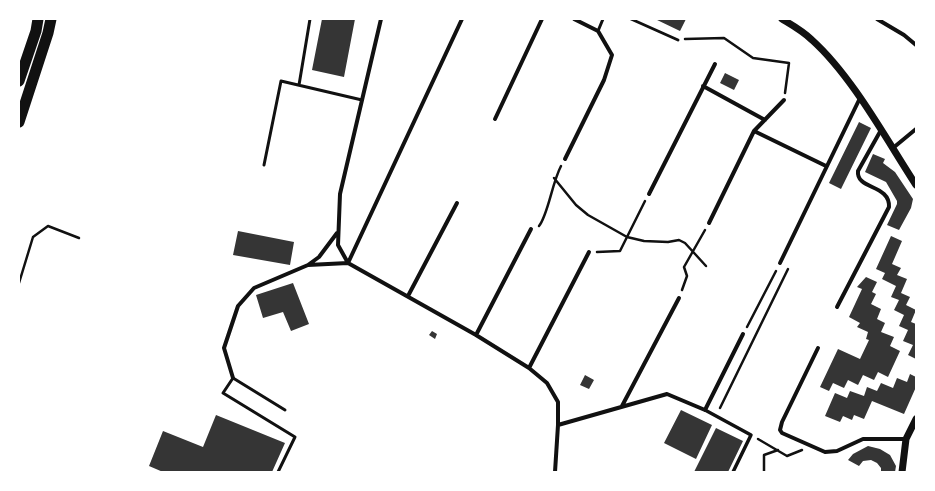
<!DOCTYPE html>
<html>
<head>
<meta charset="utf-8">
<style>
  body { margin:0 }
  #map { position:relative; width:935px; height:491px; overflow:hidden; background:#fff; font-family:"Roboto Serif",serif }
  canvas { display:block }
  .frame { position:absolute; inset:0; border:20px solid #fff; pointer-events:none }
</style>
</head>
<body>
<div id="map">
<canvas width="935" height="491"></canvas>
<div class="frame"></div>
</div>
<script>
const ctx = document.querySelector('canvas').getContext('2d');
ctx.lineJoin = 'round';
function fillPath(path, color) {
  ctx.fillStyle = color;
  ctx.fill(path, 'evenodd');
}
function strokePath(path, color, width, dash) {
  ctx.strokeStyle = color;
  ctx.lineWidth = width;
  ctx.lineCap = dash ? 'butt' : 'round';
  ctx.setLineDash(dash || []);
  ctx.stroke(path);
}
const building = new Path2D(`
  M322,19H355L344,77L312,70Z
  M655,19H686L680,31Z
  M725,73L739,80L734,90L720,83Z
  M859,122L871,128L841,189L829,183Z
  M873,154L885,159L883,163L895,172L913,199L911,208L899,230L887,225L897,204V201L886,182L865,172Z
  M238,231L294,242L290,265L233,255Z
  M891,236L902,241L892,264L901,268L897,275L907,279L901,293L910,297L906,305L916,310L911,322L916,324V359L908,355L913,345L903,341L908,330L899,326L904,315L894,310L899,300L891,297L896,286L882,279L885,273L876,269Z
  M866,277L877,282L872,292L876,294L871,304L881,309L877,319L885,323L881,332L894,337L890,346L900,351L888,377L878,372L874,380L863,375L858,385L848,380L844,388L833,383L829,391L820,387L838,349L860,359L869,340L866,339L868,332L857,327L860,323L849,317L862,289L857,287Z
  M293,283L309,324L291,331L283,312L263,318L256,295Z
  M432,331L437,334L435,339L429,335Z
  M910,374L916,377V387L904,414L872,401L864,419L854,415L852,420L843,416L840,422L825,416L835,393L847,398L850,391L864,396L867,387L877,391L881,383L893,388L897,378L907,382Z
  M585,375L594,380L589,389L580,385Z
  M681,410L712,425L696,459L664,443Z
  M216,415L285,443L272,472H163L149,466L163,431L203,447Z
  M716,428L743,441L728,472H694Z
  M868,446L880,449L890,455L896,466L895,472H881V468L877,463L871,460L863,461L859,466L848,460L853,454Z`);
const path = new Path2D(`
  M685,39L724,38L753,58L789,63L785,93
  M554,178L576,205L588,215L627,237L644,241L668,242L679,240L685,243L706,266
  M539,226C548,215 552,183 561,166
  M597,252L620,251L645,201
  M19,283L33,237L48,226L79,238
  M682,290L687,276L684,267L705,230
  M747,327L776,271
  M720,408L788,269
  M758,439L787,456L802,450
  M764,472V455L778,450`);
const service = new Path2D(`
  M631,19L678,40
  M598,31L603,19
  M299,85L310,19
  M264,165L281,81L362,100
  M278,472L295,437L223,393L233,378L285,410`);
const pedestrian = new Path2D(`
  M705,410L751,435L733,472`);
const minor = new Path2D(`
  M877,19L904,35L916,45
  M703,86L765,120
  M495,119L542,19
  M754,131L826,166
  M893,148L916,129
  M565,159L604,80L612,55L598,31L574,19
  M649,194L715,64
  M709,223L754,131L784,100
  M348,263L476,335L529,368L547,383L558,402V425L555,472
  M348,263L462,19
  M348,263L338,245L340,194L381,19
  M780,263L860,98
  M308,265L319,257L337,233
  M408,296L457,203
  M837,307L889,207C890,184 856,190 858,171L881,130
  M476,335L531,229
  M818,348L782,422L780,430L782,433L825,452L837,451L863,439H906
  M529,368L589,252
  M233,378L224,348L238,306L254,288L308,265L348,263
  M622,406L679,298
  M558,425L667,394L705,410L743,334`);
const tertiary = new Path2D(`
  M782,19C792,25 803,31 812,40C852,76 886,139 916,185
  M902,472L906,439L916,419`);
const trunk = new Path2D(`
  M19,81L36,31L38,19
  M19,122L48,33L51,19`);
fillPath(building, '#353535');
strokePath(path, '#111', 2.5);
strokePath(service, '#111', 3);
strokePath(pedestrian, '#111', 3.5);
strokePath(minor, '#111', 4);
strokePath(tertiary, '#111', 7);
strokePath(trunk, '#111', 11);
</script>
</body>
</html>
